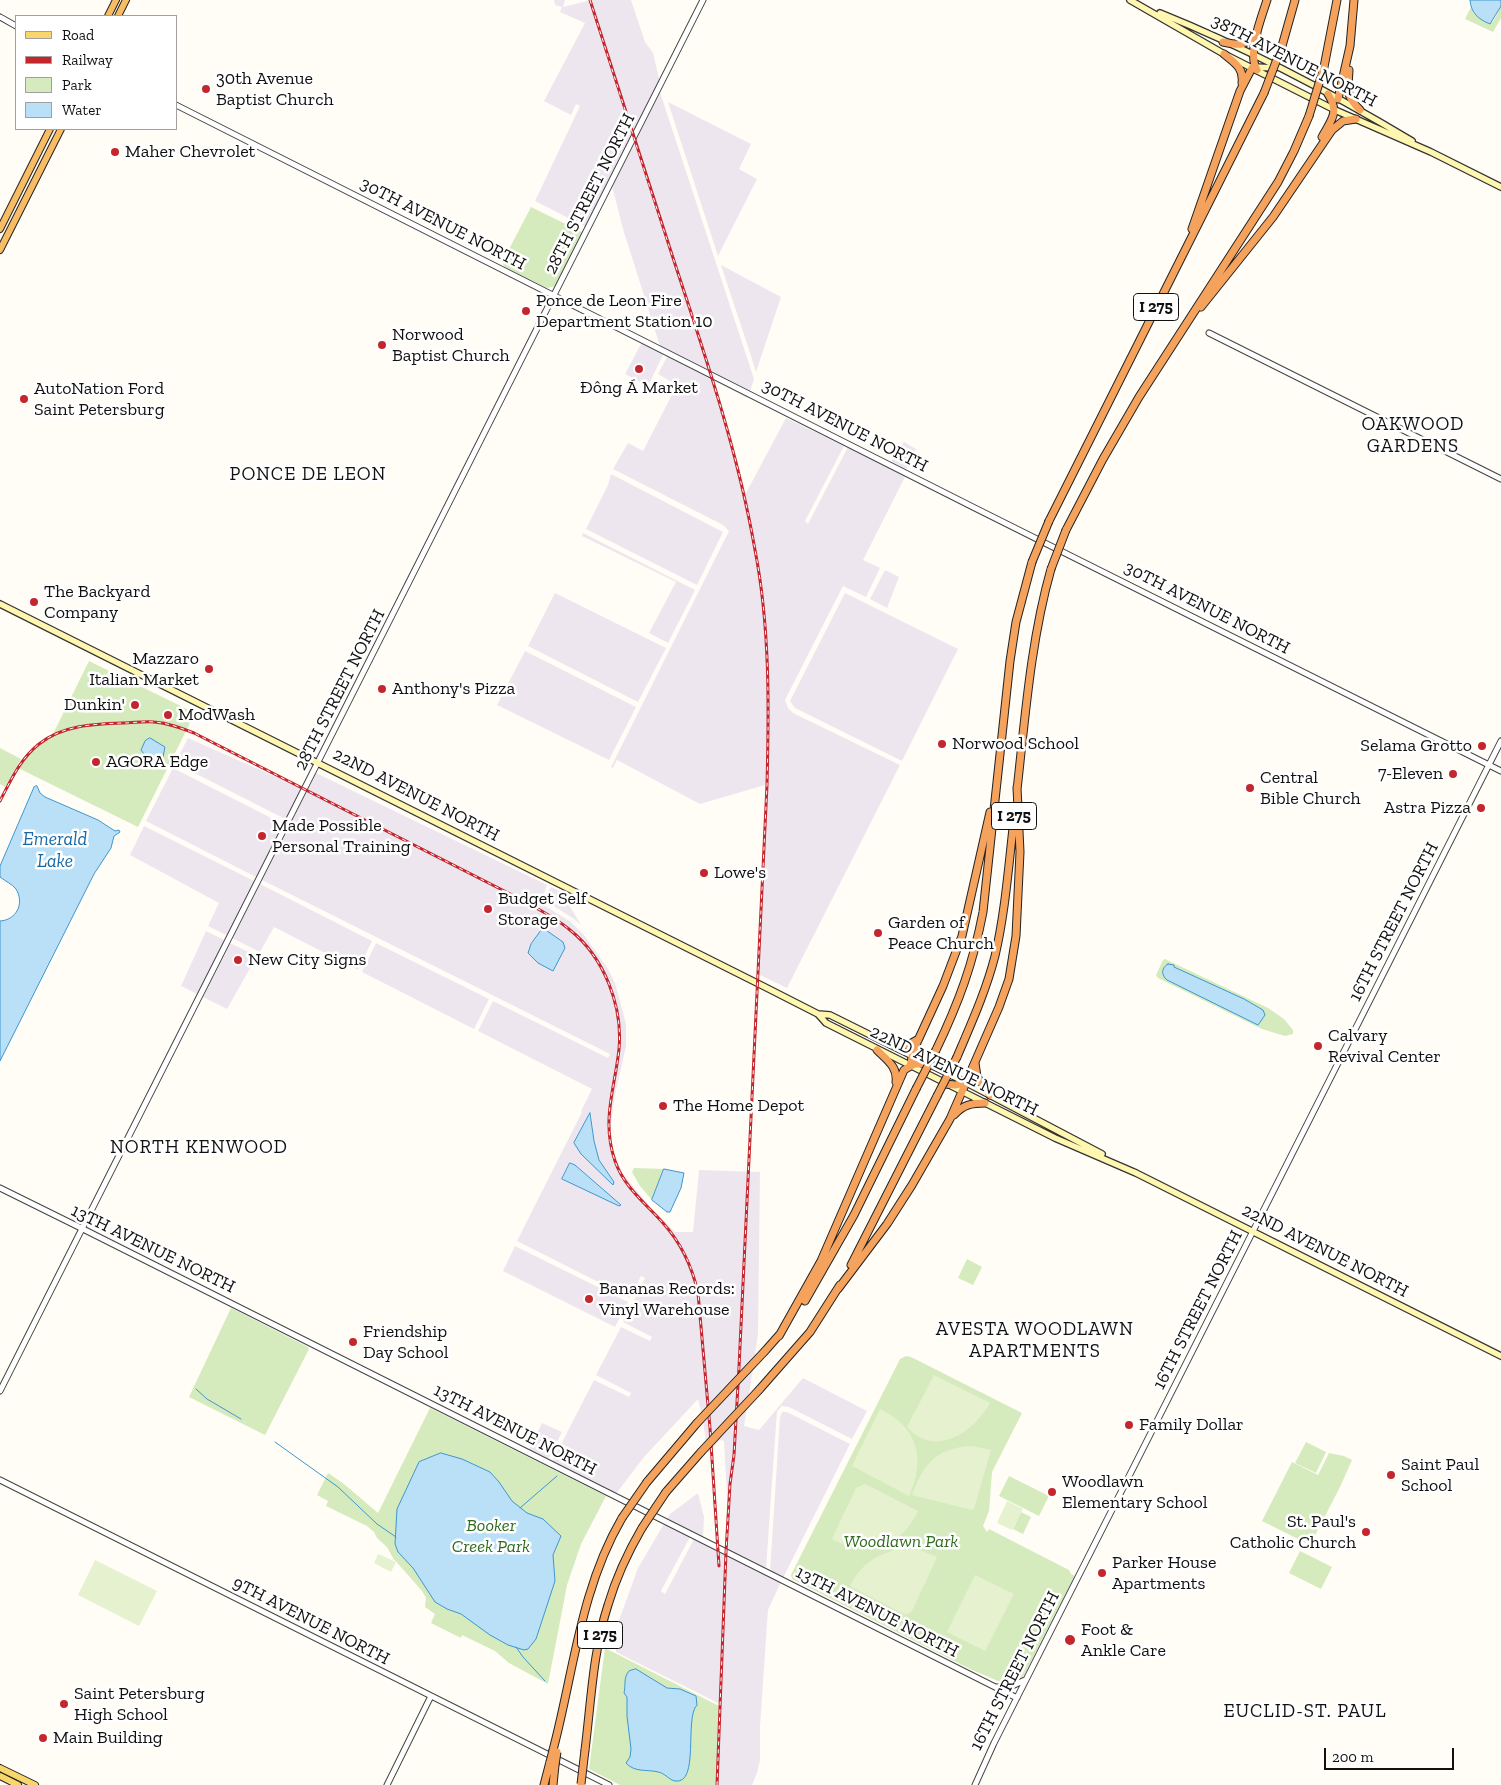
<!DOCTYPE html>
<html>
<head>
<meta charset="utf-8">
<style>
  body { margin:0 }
  #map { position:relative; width:1501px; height:1785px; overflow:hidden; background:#fffdf5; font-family:"Zilla Slab",serif }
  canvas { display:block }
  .legend { position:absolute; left:15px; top:15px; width:162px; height:115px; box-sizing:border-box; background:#fff; border:1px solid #a0a0a0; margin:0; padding:6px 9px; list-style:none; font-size:15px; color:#111 }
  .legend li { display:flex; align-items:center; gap:10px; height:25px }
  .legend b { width:25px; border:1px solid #a0a0a0 }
  .scale { position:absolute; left:1324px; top:1748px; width:130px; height:22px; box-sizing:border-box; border:2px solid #111; border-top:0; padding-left:6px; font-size:15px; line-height:18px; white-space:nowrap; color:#111; -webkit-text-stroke:4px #fff; paint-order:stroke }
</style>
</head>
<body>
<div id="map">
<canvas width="1501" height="1785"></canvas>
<ul class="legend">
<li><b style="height:6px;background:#f9d66b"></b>Road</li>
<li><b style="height:6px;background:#c4262e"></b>Railway</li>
<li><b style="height:14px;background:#d5ebbd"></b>Park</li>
<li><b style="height:14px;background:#b9e0f7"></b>Water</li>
</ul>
<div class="scale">200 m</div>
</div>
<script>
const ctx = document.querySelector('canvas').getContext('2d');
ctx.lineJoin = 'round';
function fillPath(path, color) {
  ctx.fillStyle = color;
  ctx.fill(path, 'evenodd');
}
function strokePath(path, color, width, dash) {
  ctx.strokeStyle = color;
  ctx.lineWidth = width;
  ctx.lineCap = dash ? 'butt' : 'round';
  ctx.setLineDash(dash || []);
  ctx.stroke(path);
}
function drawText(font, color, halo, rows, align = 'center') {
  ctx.font = font + ' "Zilla Slab",serif';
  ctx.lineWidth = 5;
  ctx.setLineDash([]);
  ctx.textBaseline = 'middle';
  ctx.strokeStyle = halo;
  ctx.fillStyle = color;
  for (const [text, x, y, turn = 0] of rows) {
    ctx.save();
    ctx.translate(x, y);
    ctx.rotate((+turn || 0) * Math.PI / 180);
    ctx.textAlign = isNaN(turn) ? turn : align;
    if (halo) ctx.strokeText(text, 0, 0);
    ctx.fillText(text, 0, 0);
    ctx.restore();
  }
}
const industrial = new Path2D(`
  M554,0H565L563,7L591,0H631L645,42L653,53L660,82L586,227L535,201L580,106L576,104L571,115L544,101L585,23L560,12L562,7L555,5Z
  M660,92L754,379L750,391L660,346L623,229L612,186Z
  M668,102L751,144L739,169L757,179L718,256Z
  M721,265L781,297L756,372L752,359Z
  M642,342L664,353L648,386L625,374Z
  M668,355L748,395L747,398L713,380L746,493L786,418L844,446L805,521L808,524L848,447L906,475L863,560L880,568L866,597L843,586L785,700L788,708L793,713L900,765L787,988L758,974L759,927L764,884L765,785L700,804L617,760L613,768L611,767L729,531L723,525L613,469L628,443L643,451L677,385L658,374Z
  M904,442L916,449L906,470L891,462Z
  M611,474L723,532L697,585L586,529L608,485Z
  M583,533L695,590L668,643L649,633L676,582L582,536Z
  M885,570L899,577L887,608L870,599Z
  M555,593L666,648L638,702L528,646Z
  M845,593L958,649L902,761L795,708L790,701Z
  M525,651L636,707L609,760L497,705Z
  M188,738L303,789L287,820L175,763Z
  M173,768L285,825L258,878L146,821Z
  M316,773L547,885L542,899L545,906L571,922L585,936L608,969L615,983L626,1024V1046L615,1095L610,1130L612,1146L622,1173L652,1209L675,1232H693L699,1170L760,1172L758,1334L754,1361L702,1416L698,1399L644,1457L616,1494L552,1462L594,1380L629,1397L631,1393L596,1375L621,1327L650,1341L652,1337L623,1322L645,1278L641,1276L630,1298L517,1241L582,1112L581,1111L592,1089L478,1031L493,1001L608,1058L610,1054L262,880ZM591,1114L594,1141L599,1160L614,1182L574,1143ZM570,1163L575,1165L621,1205L562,1179Z
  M144,826L256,882L228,936L208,926L219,903L130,855Z
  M260,884L372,941L358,970L274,927L260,952L232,938Z
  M551,887L561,892L581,925L574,919L549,903L547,898V894Z
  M206,931L226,941L199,995L181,986Z
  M230,943L257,956L227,1009L203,997Z
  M376,943L489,999L474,1029L362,972Z
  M515,1246L628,1302L615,1327L503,1271Z
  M753,1368L748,1401L706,1442L703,1421Z
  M803,1378L867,1411L852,1439L789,1407L782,1406L777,1411L766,1569L728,1550L729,1535L724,1441L720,1440L708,1453L707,1447L747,1408L744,1426L759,1430Z
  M782,1412H787L850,1444L783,1578L770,1571L780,1417Z
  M542,1423L562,1432L548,1460L529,1450Z
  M698,1493L704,1517L703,1538L667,1519L670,1514Z
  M664,1524L690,1537L661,1591L665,1594L694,1539L781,1582L768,1610L760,1726V1760L757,1773L752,1785H718L720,1704L616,1652L618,1623L638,1568Z`);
const green = new Path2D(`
  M1501,6V18L1493,32L1465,19L1471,7L1474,14L1493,22Z
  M531,207L584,233L556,286L547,288L506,268L503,265L505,257Z
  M89,661L195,713L138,827L18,768L31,751L52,736Z
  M0,748L21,759L5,787L0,784Z
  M1165,959L1268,1008L1284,1019L1293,1030V1034L1285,1036L1262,1029L1158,978L1156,975L1163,960Z
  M634,1168L664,1169L652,1200L640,1186L632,1172Z
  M967,1259L982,1267L973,1285L958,1278Z
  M231,1308L308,1347L309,1349L265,1435L189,1397Z
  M906,1356L911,1357L1022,1413L992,1472L989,1511L983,1526L987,1532L989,1529L1069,1570L1071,1574L1075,1576L1024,1675C1019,1681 1014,1684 1005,1684L970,1669L792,1579L791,1575L900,1359Z
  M430,1408L606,1496L581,1544L567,1585L548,1684L509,1663L495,1651L462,1635L461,1638L431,1623L435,1614L425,1607L426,1598L422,1591L393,1558L387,1547L377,1538L374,1532L367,1526L326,1506L328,1501L317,1495L328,1473L344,1484L378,1513Z
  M1306,1442L1326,1452L1316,1473L1295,1463Z
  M1329,1453L1344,1456L1352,1460L1340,1487L1310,1545L1262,1521L1292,1462L1318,1475Z
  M1009,1476L1049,1496L1039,1516L999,1496Z
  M1021,1512L1031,1517L1023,1534L1013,1529Z
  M1300,1551L1332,1567L1321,1589L1289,1573Z
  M605,1648L719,1706L717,1785H620L589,1769Z`);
const pitch = new Path2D(`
  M934,1375L990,1403C974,1432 935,1459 907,1427Z
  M880,1409C918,1427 926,1459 909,1496L852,1466Z
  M972,1446L991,1450L974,1509L972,1510L912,1495C924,1463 936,1448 972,1446Z
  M865,1484L918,1511C900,1548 868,1558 832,1539L856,1488Z
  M1007,1501L1023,1509L1012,1530L997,1523Z
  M898,1549L920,1550L937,1557L912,1611L906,1615L850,1586C861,1564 876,1555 898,1549Z
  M378,1554L396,1562L391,1572L374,1563Z
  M95,1560L157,1591L139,1626L78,1595Z
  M975,1575L1014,1594L985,1651L947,1632Z`);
const water = new Path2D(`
  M1470,0H1501V6L1490,24C1478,19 1471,13 1470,0Z
  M150,738L165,747L163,757L158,763L144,754L141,750L145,741Z
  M37,786L40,793L45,797L98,820L115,831L119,830L120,832L114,836L111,848L94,874L0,1061V921C16,920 25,904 16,889C12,884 5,881 0,877V866L34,787Z
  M543,928L563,942L565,948L553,971L538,963L528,953L531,944Z
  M1168,964L1174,965V967L1244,999L1263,1010L1265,1015L1258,1025L1167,980C1161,975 1161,968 1168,964Z
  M590,1113L594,1141L599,1160L614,1182L613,1185L581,1154L574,1143Z
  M570,1163L575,1165L621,1205L619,1206L562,1179Z
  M664,1169L684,1173L681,1188L670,1212H667L652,1200Z
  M441,1453L462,1459L490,1472L499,1482L512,1501L527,1513L543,1519L561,1536L553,1555L555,1581L536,1639L528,1649L524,1650L508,1645L490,1635L461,1614L447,1609L435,1602L413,1568L398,1552L395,1544L397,1509L419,1462Z
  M636,1669L667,1688L680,1689L696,1696L697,1705C684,1718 700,1785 675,1781C669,1780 665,1773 658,1772C647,1769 635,1773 626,1763L630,1757L631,1749L627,1716V1697L624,1693C626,1686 623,1677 629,1671Z`);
const stream = new Path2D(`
  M196,1389L207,1399L241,1419
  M275,1442L338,1487L377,1524L396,1537
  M520,1508L557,1476
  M516,1647L523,1657L545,1681`);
const tertiary = new Path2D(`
  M0,17L16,26
  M176,105L973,507L1501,771
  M1209,333L1501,479
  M0,1188L83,1229L1017,1698
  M0,1391L703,0
  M0,1480L609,1785
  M997,1687L1012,1686L1025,1680
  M387,1785L431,1696
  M975,1785L994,1743L1501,741`);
const secondary = new Path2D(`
  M1130,0L1224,54L1335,110L1431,152L1501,187
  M1160,13C1247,48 1332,93 1412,141
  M1254,67L1275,68
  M0,604L763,986L818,1014L826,1023L1055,1138L1136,1173
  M818,1014L830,1015L965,1082L1102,1154
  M1134,1172L1501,1356`);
const primary = new Path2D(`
  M0,1768L35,1785
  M0,1776L18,1785`);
const trunk = new Path2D(`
  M108,16L116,0
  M118,16L126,0
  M0,229L50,129
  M0,250L61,129`);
const motorway = new Path2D(`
  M1223,42C1241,46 1243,46 1257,34
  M1282,46L1295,0
  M1224,54C1235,63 1244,68 1242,83
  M1324,67L1337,0
  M1257,70C1247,53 1261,19 1267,0
  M1349,70C1348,90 1345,95 1360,110
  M1338,99L1350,46L1354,0
  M1322,137C1331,120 1340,113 1328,94
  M1192,229L1240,91L1252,68
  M1201,307L1273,217L1332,130L1343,121L1356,119
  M1049,521L1264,93
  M1066,530L1103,459L1139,397L1278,182L1294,151L1309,116
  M1017,790C1025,718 1031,639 1051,569
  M890,1044L908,1045L917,1040
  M877,1050C887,1060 898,1067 896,1082
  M936,1050C959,1002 973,964 983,912L1010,661L1016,622L1032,562
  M957,1057C971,1024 986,991 995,956C1006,909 1009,859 1015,811
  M975,1063L977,1077L990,1095
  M910,1066L914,1049L943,986L962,936L990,812
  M944,1084L956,1085L965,1082
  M954,1115C963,1105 971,1103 985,1103
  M851,1265L937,1096
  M838,1289L887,1224L912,1185L950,1119L999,1007L1009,979L1016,936L1020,852L1017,787
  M805,1301L854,1215L916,1089
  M779,1336L821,1261L904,1070L914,1064H930
  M765,1351L780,1334
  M759,1390L810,1332L840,1285
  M647,1482L697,1423
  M666,1492L701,1452
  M553,1750C574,1671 580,1590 622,1518
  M585,1750C591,1702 593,1651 608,1605C616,1578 628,1552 642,1528
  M544,1785L550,1762
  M553,1785L555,1765`);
const rail = new Path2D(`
  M590,0C618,88 646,176 675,264C706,358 738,452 755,550C770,627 769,707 767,785L739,1367L734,1455L730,1484L726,1552L717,1785
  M0,801C11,780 20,759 39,744C63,725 94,724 123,723C133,723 144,721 154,722C168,723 181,728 194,733L522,900C538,909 556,918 570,930C604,957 623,1006 619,1049C615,1088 601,1120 615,1161C624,1187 645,1203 663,1223C682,1244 692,1266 698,1293L710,1428L719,1566`);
const motorwayBridge = new Path2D(`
  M1264,93L1282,46
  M1309,116L1324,67
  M1032,562L1049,521
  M1051,569L1066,530
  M916,1089L936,1050
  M937,1096L957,1057
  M697,1423L765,1351
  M701,1452L759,1390
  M622,1518L647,1482
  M642,1528L666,1492
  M550,1762L553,1750
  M555,1765L557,1752
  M581,1784L585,1750`);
const markers = [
  [206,89,5,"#c4262e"],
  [115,152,5,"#c4262e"],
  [526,311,5,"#c4262e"],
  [382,345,5,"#c4262e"],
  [639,369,5,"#c4262e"],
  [24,399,5,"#c4262e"],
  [34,602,5,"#c4262e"],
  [209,669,5,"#c4262e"],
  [382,689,5,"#c4262e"],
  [135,705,5,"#c4262e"],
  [168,715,5,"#c4262e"],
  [942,744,5,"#c4262e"],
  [1482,746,5,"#c4262e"],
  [96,762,5,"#c4262e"],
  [1453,774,5,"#c4262e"],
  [1250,788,5,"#c4262e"],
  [1481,808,5,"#c4262e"],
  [262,836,5,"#c4262e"],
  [704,873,5,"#c4262e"],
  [488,909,5,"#c4262e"],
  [878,933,5,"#c4262e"],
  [238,960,5,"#c4262e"],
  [1318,1046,5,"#c4262e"],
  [663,1106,5,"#c4262e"],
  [589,1299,5,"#c4262e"],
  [353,1342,5,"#c4262e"],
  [1129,1425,5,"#c4262e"],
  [1391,1475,5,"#c4262e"],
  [1052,1492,5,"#c4262e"],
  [1366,1532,5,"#c4262e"],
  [1102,1573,5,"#c4262e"],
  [1070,1640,6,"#c4262e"],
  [64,1704,5,"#c4262e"],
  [43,1738,5,"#c4262e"]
];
const shields = [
  [1156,307,45],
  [1014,816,45],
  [600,1635,45]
];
const shieldNames = [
  ["I 275",1156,307],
  ["I 275",1014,816],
  ["I 275",600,1635]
];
const streetNames = [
  ["38TH AVENUE NORTH",1294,61,27],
  ["28TH STREET NORTH",590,194,-63],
  ["30TH AVENUE NORTH",443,224,27],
  ["30TH AVENUE NORTH",845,426,27],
  ["30TH AVENUE NORTH",1207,608,27],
  ["28TH STREET NORTH",340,690,-63],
  ["22ND AVENUE NORTH",416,795,27],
  ["16TH STREET NORTH",1394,922,-63],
  ["22ND AVENUE NORTH",954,1071,26],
  ["13TH AVENUE NORTH",153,1249,26],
  ["22ND AVENUE NORTH",1325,1251,27],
  ["16TH STREET NORTH",1198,1310,-63],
  ["13TH AVENUE NORTH",515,1430,27],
  ["13TH AVENUE NORTH",877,1612,27],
  ["9TH AVENUE NORTH",311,1621,27],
  ["16TH STREET NORTH",1015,1671,-63]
];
const poiNames = [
  ["30th Avenue",216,79],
  ["Baptist Church",216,100],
  ["Maher Chevrolet",125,152],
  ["Ponce de Leon Fire",536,301],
  ["Department Station 10",536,322],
  ["Norwood",392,335],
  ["Baptist Church",392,356],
  ["Đông Á Market",639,388,"center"],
  ["AutoNation Ford",34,389],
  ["Saint Petersburg",34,410],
  ["The Backyard",44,592],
  ["Company",44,613],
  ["Mazzaro",199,659,"right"],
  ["Italian Market",199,680,"right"],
  ["Anthony's Pizza",392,689],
  ["Dunkin'",125,705,"right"],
  ["ModWash",178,715],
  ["Norwood School",952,744],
  ["Selama Grotto",1472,746,"right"],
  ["AGORA Edge",106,762],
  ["7-Eleven",1443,774,"right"],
  ["Central",1260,778],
  ["Bible Church",1260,799],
  ["Astra Pizza",1471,808,"right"],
  ["Made Possible",272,826],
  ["Personal Training",272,847],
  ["Lowe's",714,873],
  ["Budget Self",498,899],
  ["Storage",498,920],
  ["Garden of",888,923],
  ["Peace Church",888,944],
  ["New City Signs",248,960],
  ["Calvary",1328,1036],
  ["Revival Center",1328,1057],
  ["The Home Depot",673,1106],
  ["Bananas Records:",599,1289],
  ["Vinyl Warehouse",599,1310],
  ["Friendship",363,1332],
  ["Day School",363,1353],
  ["Family Dollar",1139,1425],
  ["Saint Paul",1401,1465],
  ["School",1401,1486],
  ["Woodlawn",1062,1482],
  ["Elementary School",1062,1503],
  ["St. Paul's",1356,1522,"right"],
  ["Catholic Church",1356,1543,"right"],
  ["Parker House",1112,1563],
  ["Apartments",1112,1584],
  ["Foot &",1081,1630],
  ["Ankle Care",1081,1651],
  ["Saint Petersburg",74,1694],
  ["High School",74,1715],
  ["Main Building",53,1738]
];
const parkNames = [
  ["Booker",491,1526],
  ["Creek Park",491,1547],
  ["Woodlawn Park",901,1542]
];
const neighbourhoodNames = [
  ["OAKWOOD",1413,425],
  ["GARDENS",1413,447],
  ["PONCE DE LEON",308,475],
  ["NORTH KENWOOD",199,1148],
  ["AVESTA WOODLAWN",1035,1330],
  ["APARTMENTS",1035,1352],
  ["EUCLID-ST. PAUL",1305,1712]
];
const waterNames = [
  ["Emerald",55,840],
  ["Lake",55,862]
];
fillPath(industrial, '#eee6ef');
fillPath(green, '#d5ebbd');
fillPath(pitch, '#e6f2cf');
fillPath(water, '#b9e0f7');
strokePath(water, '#3f96cf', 1);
strokePath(stream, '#3f96cf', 1);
strokePath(tertiary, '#444', 7);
strokePath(secondary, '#333', 8);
strokePath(primary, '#222', 8);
strokePath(trunk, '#222', 8);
strokePath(motorway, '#222', 9);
strokePath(tertiary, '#fff', 5);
strokePath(secondary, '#fff6b0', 5.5);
strokePath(primary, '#f9d66b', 6);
strokePath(trunk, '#f7bc64', 6);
strokePath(motorway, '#f5a25d', 7);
strokePath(rail, '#c4262e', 3);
strokePath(rail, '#fff', 1, [4]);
strokePath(motorwayBridge, '#222', 9, []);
strokePath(motorwayBridge, '#f5a25d', 7);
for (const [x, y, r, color] of markers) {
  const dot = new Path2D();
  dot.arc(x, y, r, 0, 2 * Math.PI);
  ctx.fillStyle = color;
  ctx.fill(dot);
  strokePath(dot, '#fff', 2);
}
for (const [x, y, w] of shields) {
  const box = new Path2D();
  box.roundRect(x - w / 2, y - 13.5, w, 27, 4);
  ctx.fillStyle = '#fff';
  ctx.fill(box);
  strokePath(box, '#111', 1);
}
drawText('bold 16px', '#111', null, shieldNames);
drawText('18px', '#111', '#fff', streetNames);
drawText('18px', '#111', '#fff', poiNames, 'left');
drawText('italic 18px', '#2f6b1f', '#fff', parkNames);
ctx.letterSpacing = '1px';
drawText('19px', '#111', '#fff', neighbourhoodNames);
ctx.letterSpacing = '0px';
drawText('italic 19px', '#1768a6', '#fff', waterNames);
</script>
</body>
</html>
